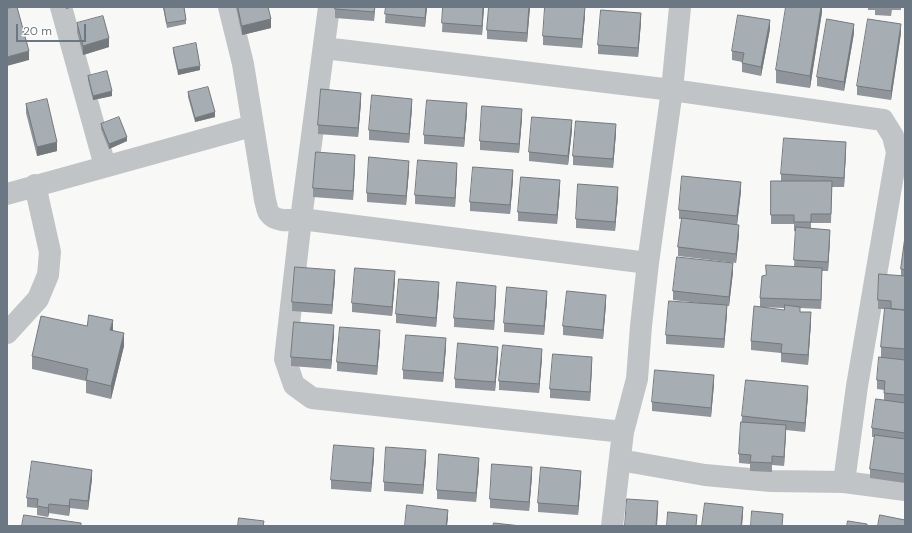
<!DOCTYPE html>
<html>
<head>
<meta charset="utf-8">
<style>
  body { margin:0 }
  #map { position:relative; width:912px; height:533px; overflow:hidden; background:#f8f8f6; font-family:"DM Sans",sans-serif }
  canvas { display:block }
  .frame { position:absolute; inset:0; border:8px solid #6b7884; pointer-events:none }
  .scale { position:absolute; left:16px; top:24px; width:70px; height:18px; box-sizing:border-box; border:2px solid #6b7884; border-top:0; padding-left:5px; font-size:12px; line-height:14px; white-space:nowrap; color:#6b7884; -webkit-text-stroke:3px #fff; paint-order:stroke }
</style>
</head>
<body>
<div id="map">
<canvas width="912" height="533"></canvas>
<div class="frame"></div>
<div class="scale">20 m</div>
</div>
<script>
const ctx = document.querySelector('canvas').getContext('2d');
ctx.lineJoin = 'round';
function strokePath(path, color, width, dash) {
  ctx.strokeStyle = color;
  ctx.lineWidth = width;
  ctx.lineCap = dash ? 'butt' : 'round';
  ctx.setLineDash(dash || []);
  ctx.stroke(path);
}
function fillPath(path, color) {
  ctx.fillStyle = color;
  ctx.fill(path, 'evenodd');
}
const minor = new Path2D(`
  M61,7L105,166
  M229,7L243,64L265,200C266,203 267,210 269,213C276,223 291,220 301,219L648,263
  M329,7L301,219L285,359L294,385L312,398L623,432
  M324,48L672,90L883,120L893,136L897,152L857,386L844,482L771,481L705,475L620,460
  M7,194L252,126
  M7,333L38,299L48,275L50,252L35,185
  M844,482L905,490
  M612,526L623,432L637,379L641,326L648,263L672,90L680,7`);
const wall = new Path2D(`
  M163,7H184L186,20V24L167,28Z
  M236,7H268L271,28L242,35Z
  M375,7L374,21L335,18V9Z
  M386,7H427L425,27L385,23Z
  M443,7H484L482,35L442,32Z
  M489,7H530L527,42L487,39V30Z
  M822,7V12L810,88L776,83V70Z
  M868,7H901V10H892L891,16L875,15V10H868Z
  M585,15L582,48L543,45V36Z
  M641,22L638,57L598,54V45Z
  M77,23L109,47L83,55L77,32Z
  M770,29L761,76L742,72V62L732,60V51Z
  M854,33L844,91L817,86V77Z
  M901,33L891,100L857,95V86Z
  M173,48L200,70L178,75L173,52Z
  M88,76L112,96L93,100L88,80Z
  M188,92L215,117L195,122L188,97Z
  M361,102L358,137L318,134V125Z
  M26,104L57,151L37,156L26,113Z
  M412,108L409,143L369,140V130Z
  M467,112L464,147L424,144V135Z
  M522,118L519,153L480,150V141Z
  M101,124L127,141L109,149L101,129Z
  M572,130L568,165L529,161V152Z
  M616,133L613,168L573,165V156Z
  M846,151L844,187H832L831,223H811V228L830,239L828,271H822L821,309L800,308V312L811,322L808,365L781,362V353L751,350V341L784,310V308L760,307V298L766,275L794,267L796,231H794V224H771V181H781V174Z
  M355,164L353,200L313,197V188Z
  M409,170L406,205L367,202V193Z
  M457,172L455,207L415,204V195Z
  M513,179L510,214L470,211V202Z
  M560,189L557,224L518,221V212Z
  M741,191L737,225L739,234L736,263L678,256V247L682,219H679V210Z
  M618,196L615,231L576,228V219Z
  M905,237V483L870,478V469L875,437H872V428L884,400V390L877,389V380L881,358V347L885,309H878V300L901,275V269Z
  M733,272L729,306H727V314L724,348L666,344V335L699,303L673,300V291Z
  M335,279L332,314L292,311V302Z
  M395,281L392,316L352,312V303Z
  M439,291L436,327L396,323V314Z
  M496,295L494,330L454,327V318Z
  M547,300L544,335L504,332V323Z
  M606,304L603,339L563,335V326Z
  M87,326L113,331L124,346L111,399L86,393V381L32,369V356Z
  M334,334L331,369L291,366V357Z
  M380,340L377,375L337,371V362Z
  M446,347L443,382L403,379V370Z
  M498,356L495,391L455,388V379Z
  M542,358L539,393L499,390V381Z
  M592,366L590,401L550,398V389Z
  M714,384L711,417L652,411V402Z
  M808,395L805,432L786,430L784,466L772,465V472L750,471V464L739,463V454L742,416Z
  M374,457L371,492L331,489V480Z
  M426,459L423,494L384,491V482Z
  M479,467L476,502L437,499V490Z
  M532,476L529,511L490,508V499Z
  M92,479L88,510L70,508L69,516L49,513L48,517L37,515V508L27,507V498Z
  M581,480L578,515L538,512V503Z`);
const shadedWall = new Path2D(`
  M66,7H73L66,9Z
  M375,7L374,21V12Z
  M426,7H427L425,27V18Z
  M483,7H484L482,35V26Z
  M529,7H530L527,42V33Z
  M585,7V15L582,48V39Z
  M821,7H822V12L810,88V76Z
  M641,13V22L638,57V48Z
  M271,19V28L242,35V26Z
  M770,20V29L761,76V67Z
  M854,24V33L844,91V82Z
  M901,24V33L891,100V91Z
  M109,38V47L83,55V46Z
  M29,51V60L7,66V57Z
  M200,66V70L178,75V70Z
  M112,91V96L93,100V96Z
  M361,93V102L358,137V128Z
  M412,99V108L409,143V134Z
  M467,103V112L464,147V138Z
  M522,109V118L519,153V144Z
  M215,112V117L195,122V118Z
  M572,120V130L568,165V156Z
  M616,124V133L613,168V159Z
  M127,137V141L109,149V144Z
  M57,142V151L37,156V147Z
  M846,142V151L844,187V178Z
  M355,155V164L353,200V191Z
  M409,161V170L406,205V196Z
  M457,163V172L455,207V198Z
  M513,170V179L510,214V205Z
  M560,180V189L557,224V215Z
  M741,182V191L737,225V216Z
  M618,187V196L615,231V222Z
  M739,225V234L736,263V254Z
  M830,230V239L828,271V262Z
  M733,263V272L729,306V297Z
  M822,268V277L821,309V300Z
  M335,270V279L332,314V305Z
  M395,271V281L392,316V307Z
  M439,282V291L436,327V318Z
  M496,286V295L494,330V321Z
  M547,291V300L544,335V326Z
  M606,295V304L603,339V330Z
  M727,305V314L724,348V339Z
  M811,312V322L808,365V355Z
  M113,320V333L110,330Z
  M334,325V334L331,369V360Z
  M380,330V340L377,375V366Z
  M124,333V346L111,399V386Z
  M446,338V347L443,382V373Z
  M498,347V356L495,391V382Z
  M542,349V358L539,393V384Z
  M592,357V366L590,401V392Z
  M714,375V384L711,417V408Z
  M808,386V395L805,432V423Z
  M786,425V434L784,466V457Z
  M374,448V457L371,492V483Z
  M426,450V459L423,494V485Z
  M479,458V467L476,502V493Z
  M532,467V476L529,511V502Z
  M92,470V479L88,510V501Z
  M581,471V480L578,515V506Z
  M70,499V508L69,516V506Z
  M658,501V510L657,526H656Z
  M49,504V513L48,517V508Z
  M743,507V516L742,526H741Z
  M448,510V519L447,526H446Z`);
const building = new Path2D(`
  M14,7H17L29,51L7,57V9Z
  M164,7H184L186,20L167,23Z
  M238,7H268L271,19L242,26Z
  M335,7H375L374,12L335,9Z
  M386,7H426L425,18L385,14Z
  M443,7H483L482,26L442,23Z
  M489,7H529L527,33L487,30Z
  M545,7H585L582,39L543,36Z
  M786,7H821L810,76L776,70Z
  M601,10L641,13L638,48L598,45Z
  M738,15L770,20L761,67L742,63L744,53L732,51Z
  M103,16L109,38L83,46L77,23Z
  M827,19L854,24L844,82L817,77Z
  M868,19L901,24L891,91L857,86Z
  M196,43L200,66L178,70L173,48Z
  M107,71L112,91L93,96L88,76Z
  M208,87L215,112L195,118L188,92Z
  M321,89L361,93L358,128L318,125Z
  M372,95L412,99L409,134L369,130Z
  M47,99L57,142L37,147L26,104Z
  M427,100L467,103L464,138L424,135Z
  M482,106L522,109L519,144L480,141Z
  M119,117L127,137L109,144L101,124Z
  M532,117L572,120L568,156L529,152Z
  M576,121L616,124L613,159L573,156Z
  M784,138L846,142L844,178L781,174Z
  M316,152L355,155L353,191L313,188Z
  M369,157L409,161L406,196L367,193Z
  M418,160L457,163L455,198L415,195Z
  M473,167L513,170L510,205L470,202Z
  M682,176L741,182L737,216L679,210Z
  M521,177L560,180L557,215L518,212Z
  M771,181H832L831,214H811V222H794V215H771Z
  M578,184L618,187L615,222L576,219Z
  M682,218L739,225L736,254L678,247Z
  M796,227L830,230L828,262L794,260Z
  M905,237V270L901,269Z
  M677,257L733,263L729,297L673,291Z
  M766,265L822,268L821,300L760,298L762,276L766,275Z
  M295,267L335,270L332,305L292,302Z
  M355,268L395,271L392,307L352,303Z
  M879,274L905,276V310L891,309V301L878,300Z
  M399,279L439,282L436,318L396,314Z
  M457,282L496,286L494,321L454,318Z
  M507,287L547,291L544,326L504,323Z
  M567,291L606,295L603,330L563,326Z
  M669,301L727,305L724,339L666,335Z
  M785,305L800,307V312H811L808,355L781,353L782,344L751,341L754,306L784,310Z
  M885,308L905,310V349L881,347Z
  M89,315L113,320L110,330L124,333L111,386L86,380L88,369L32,356L41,316L87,326Z
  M294,322L334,325L331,360L291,357Z
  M340,327L380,330L377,366L337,362Z
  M406,335L446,338L443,373L403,370Z
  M458,343L498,347L495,382L455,379Z
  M503,345L542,349L539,384L499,381Z
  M553,354L592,357L590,392L550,389Z
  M879,357L905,360V395L884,393L885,381L877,380Z
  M655,370L714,375L711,408L652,402Z
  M746,380L808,386L805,423L742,416Z
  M876,399L905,403V433L872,428Z
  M741,422L786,425L784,457L772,456V463L750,462L751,455L739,454Z
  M875,435L905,439V474L870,469Z
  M334,445L374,448L371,483L331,480Z
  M386,447L426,450L423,485L384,482Z
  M439,454L479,458L476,493L437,490Z
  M32,461L92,470L88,501L70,499L69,506L49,504L48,508L37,506L38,499L27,498Z
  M492,464L532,467L529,502L490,499Z
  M541,467L581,471L578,506L538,503Z
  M627,499L658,501L656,526H625Z
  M705,503L743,507L741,526H702Z
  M407,505L448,510L446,526H405Z
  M752,511L783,514L782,526H751Z
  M668,512L697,515L696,526H667Z
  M24,515L81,523V526H22Z
  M880,515L905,520V526H878Z
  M239,518L264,521L263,526H238Z
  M848,521L867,524V526H847Z
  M494,523L521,526H493Z`);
strokePath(minor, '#c0c4c7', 22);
fillPath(wall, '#8f959a');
fillPath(shadedWall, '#74797d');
fillPath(building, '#a6adb3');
strokePath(building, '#74797d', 1);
</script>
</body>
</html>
